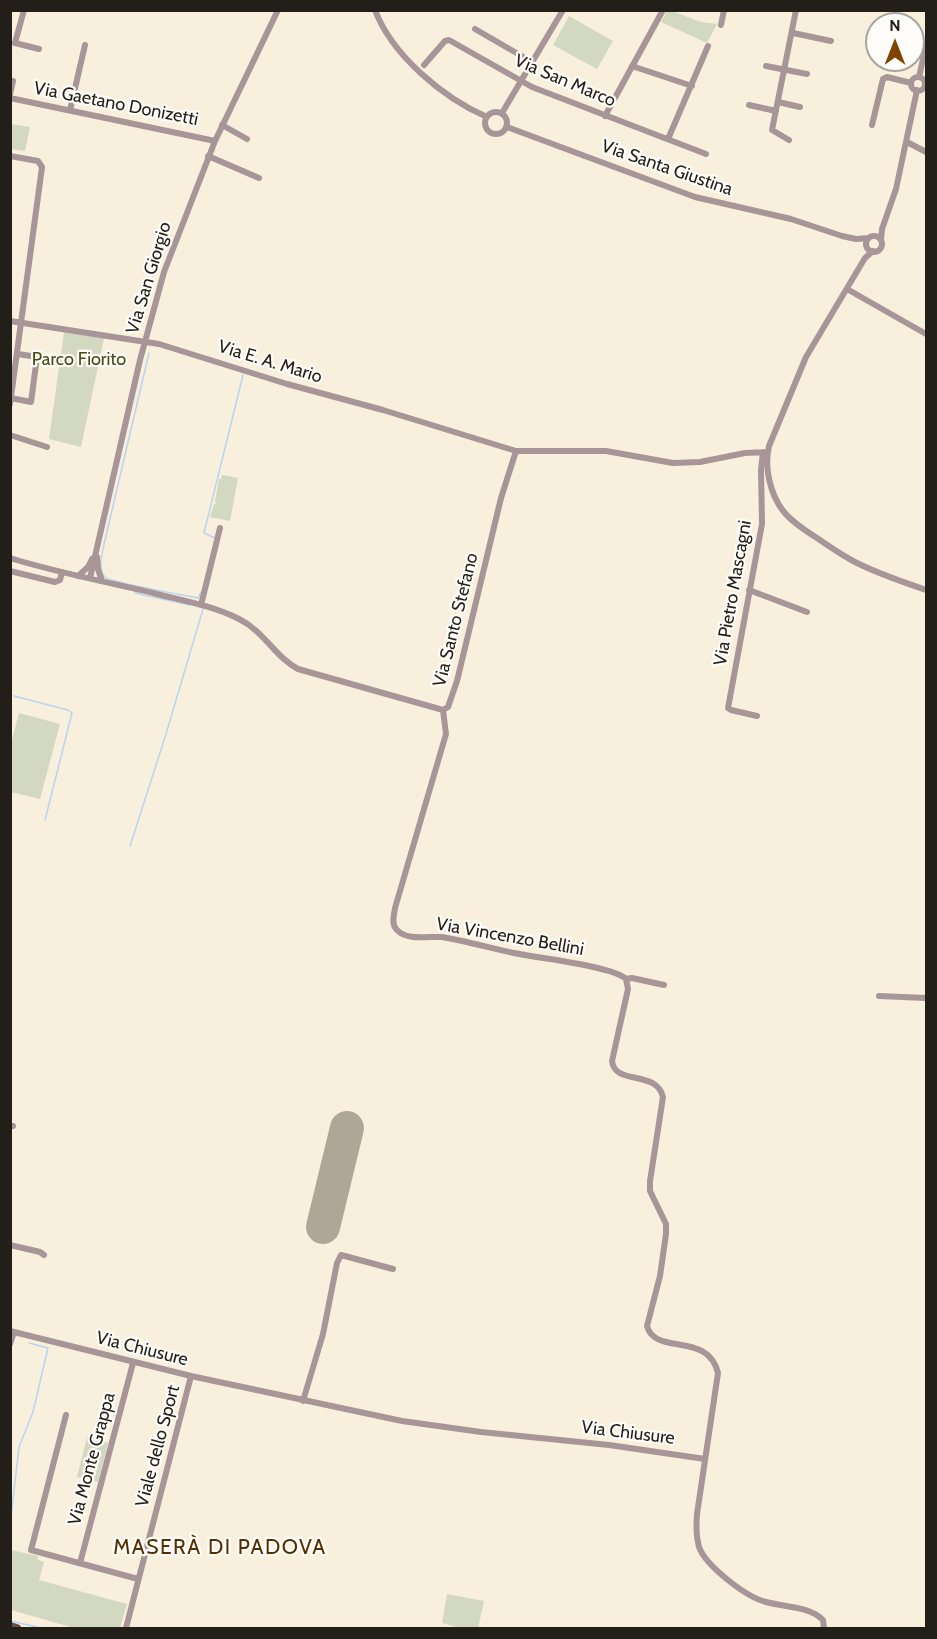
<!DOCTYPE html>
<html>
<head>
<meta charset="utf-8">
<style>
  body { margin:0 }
  #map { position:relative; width:937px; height:1639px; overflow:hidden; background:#f8efdc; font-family:Cabin,sans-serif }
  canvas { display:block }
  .frame { position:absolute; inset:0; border:12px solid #221f18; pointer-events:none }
  .north { position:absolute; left:865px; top:12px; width:60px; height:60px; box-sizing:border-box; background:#fffdf9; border:2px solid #a7a49f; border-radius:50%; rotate:0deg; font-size:16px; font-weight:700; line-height:24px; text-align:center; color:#221f18 }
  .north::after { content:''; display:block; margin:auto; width:21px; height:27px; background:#804400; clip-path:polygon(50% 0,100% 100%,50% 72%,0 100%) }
</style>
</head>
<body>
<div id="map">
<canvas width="937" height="1639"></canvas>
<div class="frame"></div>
<div class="north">N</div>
</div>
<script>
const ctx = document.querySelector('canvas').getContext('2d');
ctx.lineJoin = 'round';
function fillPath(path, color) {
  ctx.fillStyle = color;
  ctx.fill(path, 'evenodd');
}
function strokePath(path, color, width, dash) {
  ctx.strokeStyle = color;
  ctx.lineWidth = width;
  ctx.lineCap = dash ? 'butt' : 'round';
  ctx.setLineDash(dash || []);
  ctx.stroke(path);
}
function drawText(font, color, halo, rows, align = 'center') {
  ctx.font = font + ' Cabin,sans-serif';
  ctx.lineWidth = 4.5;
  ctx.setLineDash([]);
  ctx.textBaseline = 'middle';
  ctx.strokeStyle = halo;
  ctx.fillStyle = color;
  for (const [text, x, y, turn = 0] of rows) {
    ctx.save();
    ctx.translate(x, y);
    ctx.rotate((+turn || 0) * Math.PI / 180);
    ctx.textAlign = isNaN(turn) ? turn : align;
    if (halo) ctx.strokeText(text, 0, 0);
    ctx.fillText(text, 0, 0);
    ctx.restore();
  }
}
const green = new Path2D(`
  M672,11L701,22L717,24L707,43L661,22L667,11Z
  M569,16L613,41L597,69L553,45Z
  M10,124L30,127L25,151L11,149Z
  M64,332L104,338L81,447L49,439Z
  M222,475L238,478L230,521L210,517L214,504H216L215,501L219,479H221Z
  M19,713L60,724L40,799L11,792V744Z
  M87,1437L108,1443L98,1482L77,1477Z
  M11,1550L38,1556V1560L44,1562L39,1580L127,1604L120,1628H74L11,1610Z
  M447,1594L484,1601L478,1628H456V1627L442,1623Z`);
const stream = new Path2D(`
  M149,353L105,540C103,549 97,569 105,577C112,583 184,595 198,598L201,592
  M215,538L204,533L243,375
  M135,593L190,605
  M14,696L68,710L72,713L45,820
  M130,846L166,734L203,609
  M10,1526L19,1447L33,1412L48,1348L29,1343
  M10,1621L42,1628`);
const runway = new Path2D(`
  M323,1227L347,1128`);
const minor = new Path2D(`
  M24,10L15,43L39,49
  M375,10C392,55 443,98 487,117
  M721,25L724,10
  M475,29L532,62
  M793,33L831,41
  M424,65L445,41L449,40L532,87L706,154
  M632,66L692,86
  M766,66L807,74
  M919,77L926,46
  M911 84a7 7 0 1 1 14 0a7 7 0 1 1-14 0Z
  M10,94L13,81
  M10,98L215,141
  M778,102L800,107
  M749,105L776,111
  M70,110L85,45
  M485 123a11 11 0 1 1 22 0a11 11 0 1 1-22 0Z
  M502,113L563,10
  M605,116L663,10
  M222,125L247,139
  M872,125L883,79L887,77L911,83
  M507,127L695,197L791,219L842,236L856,239L869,238
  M668,139L708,46
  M789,140L772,130L796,10
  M907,142L926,152
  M10,156L38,161L42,167L10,404
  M208,156L259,178
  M866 244a8 8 0 1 1 16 0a8 8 0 1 1-16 0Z
  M881,240L882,229L896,189L917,90
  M873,251L865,258L806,357L769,446C764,467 770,495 784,512C793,523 806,531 817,538C830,547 843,556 857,563C879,574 903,582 926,590
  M847,289L926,334
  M10,321L159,344L287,384L383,410L516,451H606L673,463L700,462L745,453L768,452
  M11,398L31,402L37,357L18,354
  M10,435L47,447
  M97,557L98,569L102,581
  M10,558C58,573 108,582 157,594C185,601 213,606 239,619C264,631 275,657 298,669L443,710
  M10,571L55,582L60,580L62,572
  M78,576L88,567L92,559
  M90,578L140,360L164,272L215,141L278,10
  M749,590L807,612
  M201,605L220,528
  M443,710L446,734L395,908C394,916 391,924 397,930C407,941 428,936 442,937C466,941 490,948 514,953C536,958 613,966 626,979L632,978L664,985
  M443,710L448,707L457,681L501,498L516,451
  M757,716L731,710L728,708L762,524L761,470L763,452
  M626,979L628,989L612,1061C615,1086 656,1069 663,1097L650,1181V1191L666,1224V1234L660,1276L647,1326C655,1356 708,1331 718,1373L697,1514C696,1525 696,1536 699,1547C706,1566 746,1597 766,1602C784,1607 809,1606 823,1620L824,1628
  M879,996L926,998
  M10,1126H13
  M10,1245L40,1252L44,1255
  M10,1331L191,1376L402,1421L481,1432L609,1445L705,1459
  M10,1344L14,1332
  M303,1401L323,1334L337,1263L341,1255L393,1269
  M66,1415L31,1550L138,1579
  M80,1563L133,1363
  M126,1628L191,1376`);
const major = new Path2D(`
  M10,1626L17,1628`);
const streetNames = [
  ["Via San Marco",565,81,23],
  ["Via Gaetano Donizetti",116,104,11],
  ["Via Santa Giustina",667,168,19],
  ["Via San Giorgio",149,278,-73],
  ["Via E. A. Mario",270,362,17],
  ["Via Pietro Mascagni",733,593,-80],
  ["Via Santo Stefano",456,620,-76],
  ["Via Vincenzo Bellini",510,937,10],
  ["Via Chiusure",142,1349,14],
  ["Via Chiusure",628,1433,7],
  ["Viale dello Sport",158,1446,-75],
  ["Via Monte Grappa",92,1459,-75]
];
const parkNames = [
  ["Parco Fiorito",79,360]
];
const quarterNames = [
  ["MASERÀ DI PADOVA",220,1548]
];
fillPath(green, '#d3d8c1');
strokePath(stream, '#b9d4f1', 1.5);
strokePath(runway, '#aea798', 34);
strokePath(minor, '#a89597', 6);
strokePath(major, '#6a4c4f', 8);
drawText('18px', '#221f18', '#fffdf9', streetNames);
drawText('18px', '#454c13', '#fffdf9', parkNames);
ctx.letterSpacing = '1.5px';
drawText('21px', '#572e02', '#fffdf9', quarterNames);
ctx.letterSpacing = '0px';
</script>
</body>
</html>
